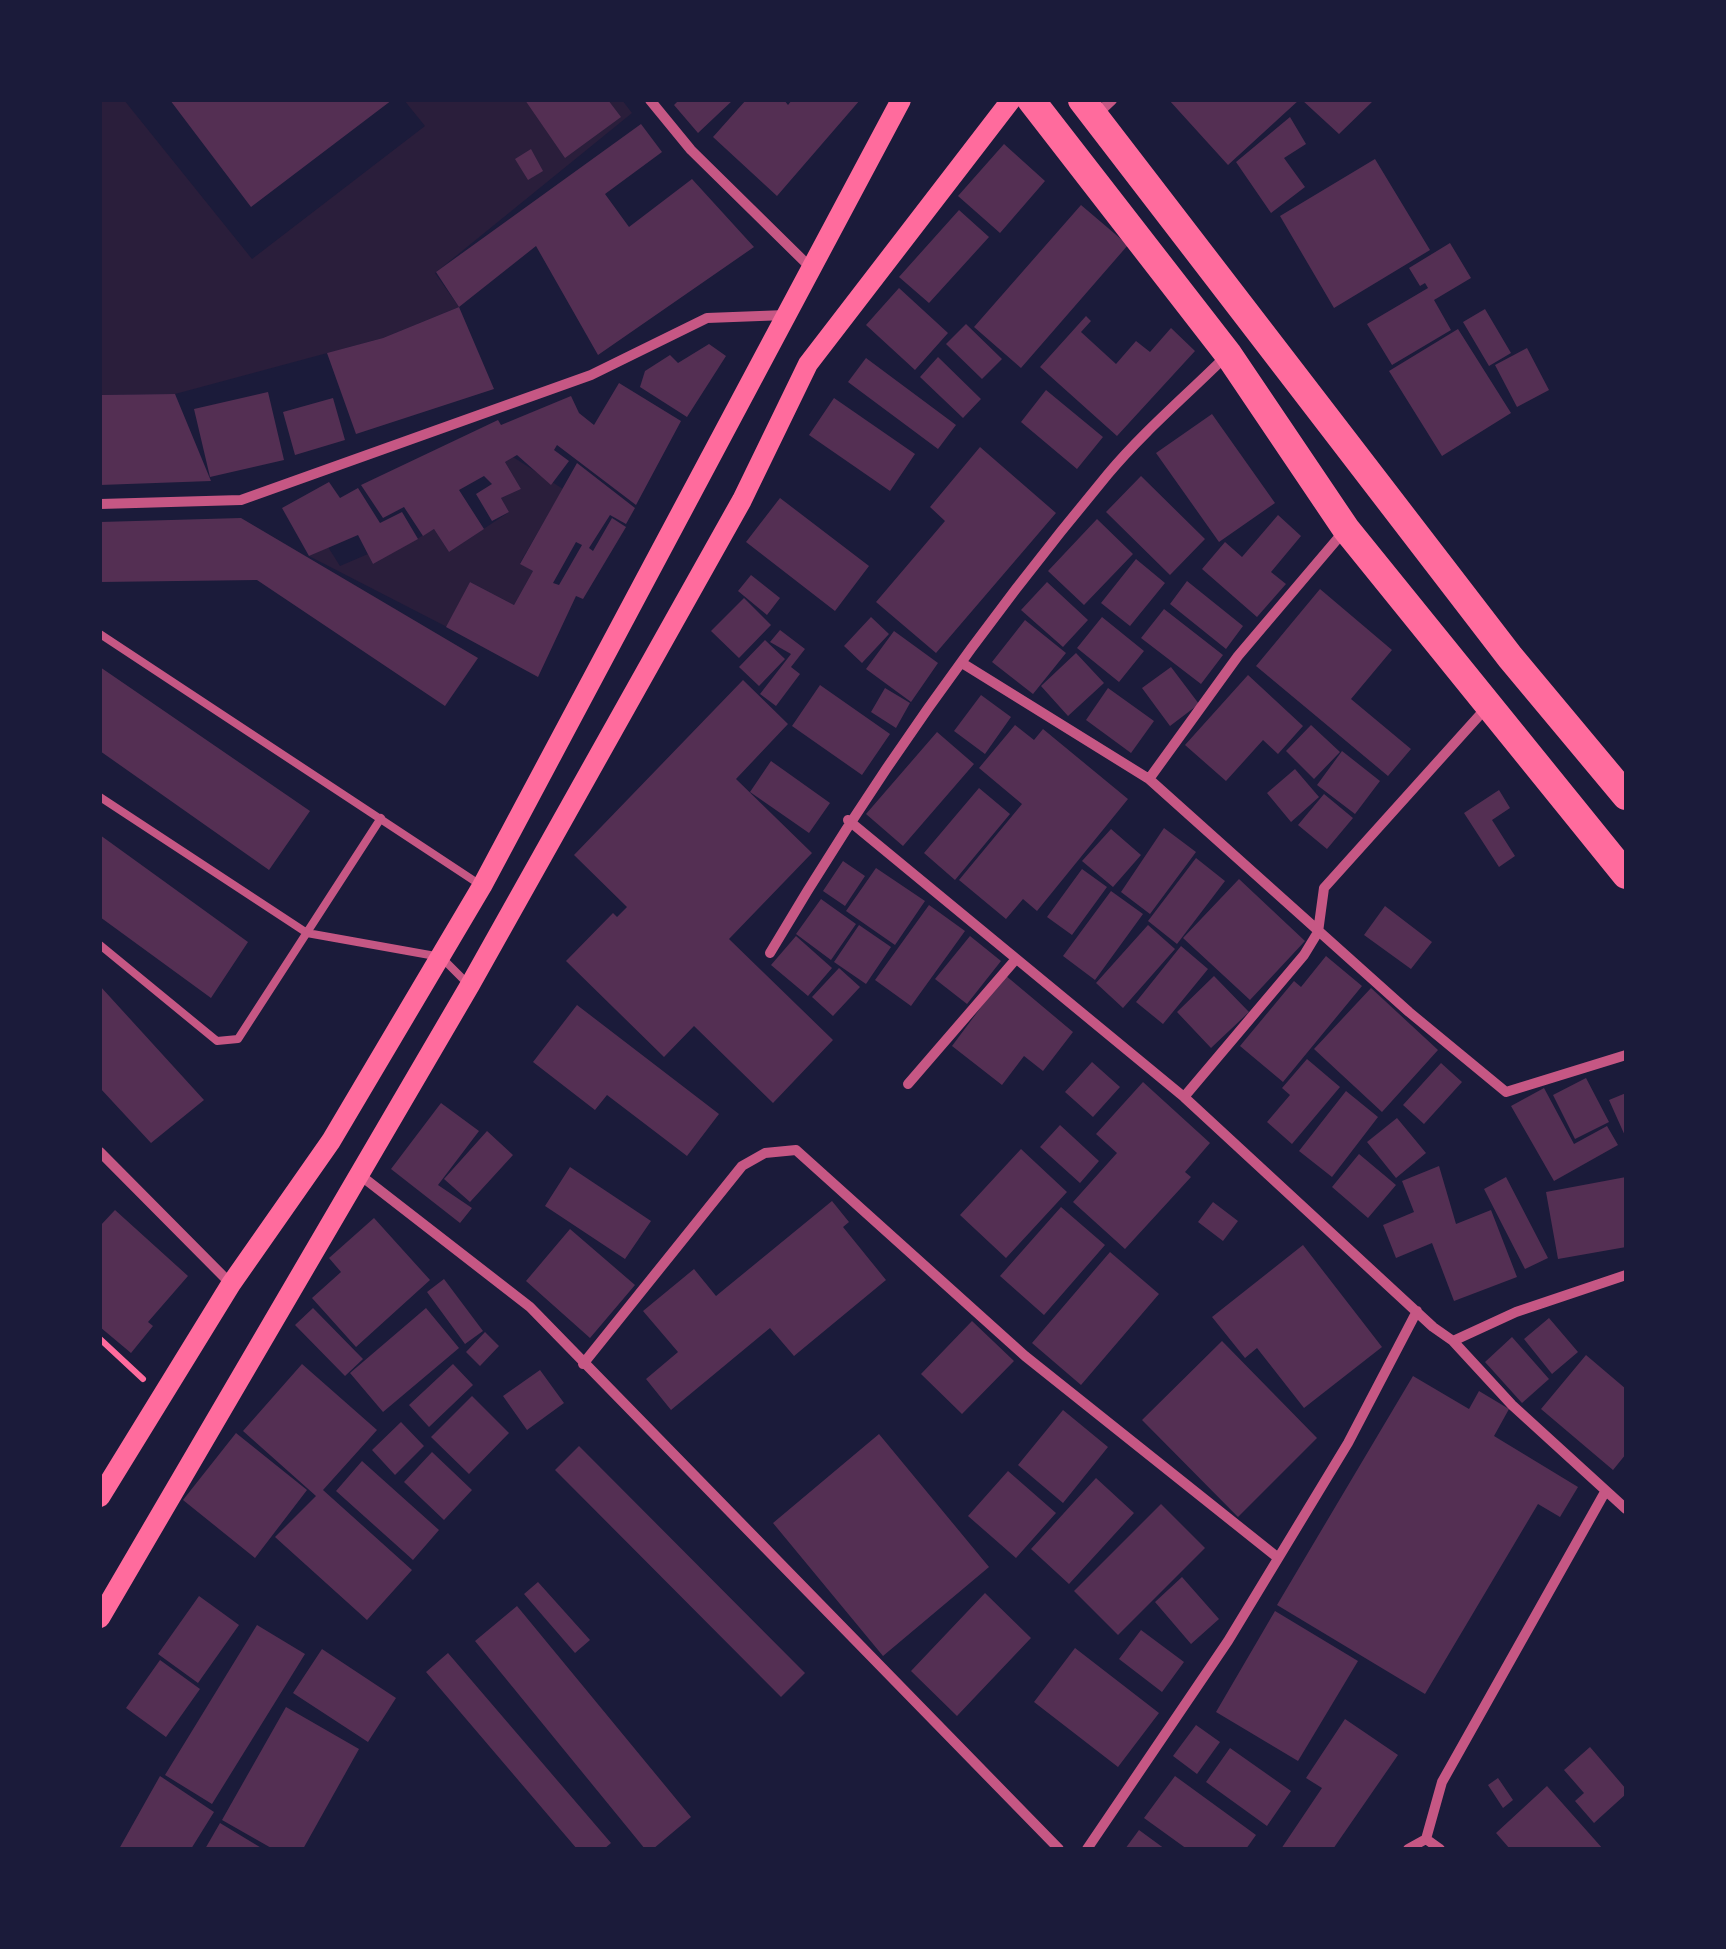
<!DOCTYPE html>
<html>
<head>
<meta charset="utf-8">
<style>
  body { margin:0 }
  #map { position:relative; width:1726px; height:1949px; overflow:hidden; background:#1b1b3a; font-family:Lato,sans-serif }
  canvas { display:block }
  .frame { position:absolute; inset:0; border:102px solid #1b1b3a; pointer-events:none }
</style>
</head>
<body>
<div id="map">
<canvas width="1726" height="1949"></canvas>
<div class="frame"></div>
</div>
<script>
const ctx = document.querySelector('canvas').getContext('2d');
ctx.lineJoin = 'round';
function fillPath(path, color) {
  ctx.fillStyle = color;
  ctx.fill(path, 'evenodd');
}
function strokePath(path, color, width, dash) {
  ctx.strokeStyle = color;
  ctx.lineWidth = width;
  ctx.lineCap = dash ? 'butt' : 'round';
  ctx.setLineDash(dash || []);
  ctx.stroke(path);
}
const green = new Path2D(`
  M100,100H124L252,259L425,126L404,100H622L632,113L435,273L459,307L383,338L175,394L100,395Z
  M513,457L563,489L520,563L533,571L514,605L470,582L447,627L309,556L328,547L340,566L368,554L373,564L434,529L449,552L509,512L501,498L521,489L505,462Z`);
const building = new Path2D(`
  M170,100H392L251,207Z
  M525,100H608L621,117L565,158Z
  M679,100H733L698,133L674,105Z
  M746,100H784L788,105L792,100H860L777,196L713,137Z
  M1169,100H1299L1228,165Z
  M1302,100H1374L1339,134Z
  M1290,117L1306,144L1284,158L1305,187L1271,213L1236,162Z
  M641,124L662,152L605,194L629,227L692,179L754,247L598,355L536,246L459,307L436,272Z
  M1004,144L1045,181L1000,233L958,196Z
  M531,149L543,171L528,180L515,159Z
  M1375,159L1430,250L1334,308L1280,216Z
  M1081,205L1128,245L1021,368L974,327Z
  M959,210L989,237L929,303L899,277Z
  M1450,243L1471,278L1434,300L1451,330L1392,365L1367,324L1428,288L1425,283L1420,286L1409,268Z
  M899,288L948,333L915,370L866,325Z
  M459,307L494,389L356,434L327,353L383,338Z
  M1485,309L1511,353L1489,366L1463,322Z
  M1086,316L1091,321L1081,332L1116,364L1136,341L1150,352L1171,328L1195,351L1117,436L1040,367Z
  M966,324L1002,359L982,379L946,344Z
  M1458,329L1511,413L1442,456L1389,371Z
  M709,344L726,356L687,417L640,387L645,371L670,355L678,363Z
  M1527,348L1549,390L1517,407L1495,365Z
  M938,357L981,399L963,418L920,377Z
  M866,358L956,425L938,449L848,382Z
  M619,383L681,421L636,505L557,445L554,450L569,461L551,485L517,455L505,462L521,489L501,498L509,512L492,521L476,494L492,484L484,476L459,490L484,529L449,552L434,529L423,536L404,507L383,518L361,485L498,420L501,425L571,396L579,413L594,425Z
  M1046,390L1103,437L1077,469L1021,422Z
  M268,392L284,460L210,477L194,409Z
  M175,394L211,481L100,485V395Z
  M333,398L345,440L295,455L283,412Z
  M834,398L915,454L890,491L809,435Z
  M1212,414L1275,503L1219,542L1156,453Z
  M980,447L1056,513L936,653L876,602L945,521L930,507Z
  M577,463L635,508L626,524L610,515L589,548L593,551L612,518L626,527L583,599L576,596L538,677L446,627L470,582L514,605L533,571L520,564ZM576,542L582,545L559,585L553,583Z
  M1141,476L1205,539L1170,575L1106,512Z
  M329,482L340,498L358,488L380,523L402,512L418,539L373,564L358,535L309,556L282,508Z
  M780,498L869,566L835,611L746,542Z
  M1278,515L1301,536L1271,572L1286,584L1257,617L1202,569L1225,542L1242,557Z
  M241,518L478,658L445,706L257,580L100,582V522Z
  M1097,519L1133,554L1084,605L1048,571Z
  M1136,559L1165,583L1130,626L1101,603Z
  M751,575L780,598L767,615L738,591Z
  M1187,581L1243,626L1226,649L1170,604Z
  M1047,582L1088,620L1063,647L1021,610Z
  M1320,589L1392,650L1351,699L1411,749L1388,776L1256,666Z
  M744,598L771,625L739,658L711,631Z
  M1164,609L1223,655L1201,684L1141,638Z
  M871,617L889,634L862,663L844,646Z
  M1102,617L1144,651L1119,682L1077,648Z
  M1025,620L1066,653L1033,694L992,662Z
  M780,630L805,649L791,667L800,674L776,706L760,694L791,654L770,642Z
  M894,631L938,663L911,702L866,669Z
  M765,640L785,659L759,686L739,667Z
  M1076,653L1104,683L1068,716L1041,686Z
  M100,667L310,811L269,870L100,751Z
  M1171,667L1199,704L1170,726L1142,688Z
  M1248,675L1303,726L1278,754L1263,740L1226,781L1185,745Z
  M743,680L788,724L736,779L812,853L729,939L833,1040L773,1103L694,1026L664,1057L566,961L613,913L617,917L627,907L574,855Z
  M820,685L890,734L862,775L792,726Z
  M885,688L910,703L896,728L871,712Z
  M1108,688L1154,721L1131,753L1086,720Z
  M981,695L1011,717L985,754L954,731Z
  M1015,725L1034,740L1043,729L1128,799L1037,911L1023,899L1006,919L959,880L1022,804L979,768Z
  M1311,725L1340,752L1314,779L1286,751Z
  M937,732L974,764L903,846L866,814Z
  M1342,751L1380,781L1355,814L1317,785Z
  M771,761L830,803L809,833L750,792Z
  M1295,769L1319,797L1291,822L1267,793Z
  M979,788L1010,814L955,880L924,853Z
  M1499,790L1510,808L1492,820L1515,856L1499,867L1464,813Z
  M1324,794L1353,818L1327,849L1298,825Z
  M1164,828L1196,852L1150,914L1121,892Z
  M1111,829L1141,855L1113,887L1082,861Z
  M100,835L248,942L211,998L100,917Z
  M1196,858L1225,881L1177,944L1148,921Z
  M843,861L865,876L845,906L823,891Z
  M876,868L925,901L895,945L846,911Z
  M1082,869L1107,887L1072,935L1047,917Z
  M1239,879L1305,941L1250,1000L1183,938Z
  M1111,891L1143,914L1095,980L1063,956Z
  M821,899L856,924L831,960L796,934Z
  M929,905L965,931L911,1006L875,980Z
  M1385,906L1432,942L1411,969L1364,935Z
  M859,925L891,947L866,984L834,962Z
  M1148,925L1175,949L1123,1008L1096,983Z
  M796,936L832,968L808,996L771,965Z
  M970,936L1001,961L967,1004L935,979Z
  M1181,946L1208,969L1163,1024L1136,1002Z
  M1326,956L1362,986L1283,1082L1240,1046L1294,981L1301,987Z
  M839,968L860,987L833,1016L812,997Z
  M1005,975L1073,1032L1043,1071L1024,1056L1002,1085L952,1046Z
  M1214,976L1249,1012L1211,1048L1177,1012Z
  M100,986L204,1100L151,1143L100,1088Z
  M1371,988L1438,1050L1382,1112L1314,1049Z
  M577,1005L719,1114L687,1156L607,1095L595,1110L533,1062Z
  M1307,1059L1340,1087L1292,1144L1267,1122L1290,1095L1282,1088Z
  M1092,1062L1120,1087L1093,1117L1065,1092Z
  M1441,1063L1462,1082L1424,1124L1403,1105Z
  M1586,1078L1609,1122L1575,1139L1553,1095Z
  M1143,1082L1210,1143L1185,1172L1191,1177L1125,1249L1073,1202L1117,1153L1096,1134Z
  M1544,1088L1574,1144L1607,1126L1618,1145L1554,1181L1511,1106Z
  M1346,1091L1378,1117L1332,1177L1299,1151Z
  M1626,1093V1138L1609,1100Z
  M441,1103L479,1131L438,1185L472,1208L460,1223L391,1169Z
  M1397,1118L1426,1153L1396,1178L1367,1142Z
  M1060,1125L1099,1161L1080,1183L1040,1147Z
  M487,1131L513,1155L470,1202L444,1179Z
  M1021,1149L1067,1192L1006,1258L960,1215Z
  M1359,1154L1396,1185L1368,1218L1332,1187Z
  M1439,1166L1456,1224L1491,1210L1517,1277L1454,1301L1432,1243L1396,1258L1383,1225L1414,1212L1402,1181Z
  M570,1167L651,1221L625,1259L545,1206Z
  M1506,1177L1548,1258L1525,1269L1484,1189Z
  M1626,1177V1247L1558,1259L1546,1192Z
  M832,1201L849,1222L843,1227L886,1280L794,1356L770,1328L671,1410L646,1379L678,1352L643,1311L694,1269L716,1296Z
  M1213,1202L1238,1221L1223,1241L1198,1222Z
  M1061,1207L1105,1245L1044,1315L1000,1276Z
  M115,1210L188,1276L148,1322L153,1326L131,1353L100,1327V1226Z
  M374,1218L430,1280L356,1347L312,1298L341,1272L329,1258Z
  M570,1229L635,1285L590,1338L526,1281Z
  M1303,1245L1382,1347L1304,1408L1257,1348L1245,1358L1212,1317Z
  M1110,1252L1159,1294L1081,1385L1032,1343Z
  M444,1279L483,1331L465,1344L427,1292Z
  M313,1308L363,1359L345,1376L295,1325Z
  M426,1308L459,1348L383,1412L350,1373Z
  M1549,1318L1578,1352L1552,1374L1524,1339Z
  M972,1321L1014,1361L962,1414L921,1374Z
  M485,1332L499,1346L480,1366L466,1352Z
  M1512,1337L1549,1379L1522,1403L1485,1362Z
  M1222,1341L1317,1438L1238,1517L1142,1420Z
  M1586,1355L1626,1389V1454L1613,1470L1541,1409Z
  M302,1364L377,1430L323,1490L412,1570L367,1620L275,1537L316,1496L243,1431Z
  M453,1364L473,1385L429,1427L409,1405Z
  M540,1370L564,1403L527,1430L503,1396Z
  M1413,1376L1469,1409L1479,1391L1509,1409L1494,1436L1578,1487L1560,1517L1538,1504L1425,1694L1277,1605Z
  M472,1396L509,1433L469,1474L431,1437Z
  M1063,1410L1108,1447L1063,1503L1018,1465Z
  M401,1422L424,1446L395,1475L372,1450Z
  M236,1433L307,1490L255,1558L183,1500Z
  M879,1434L989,1567L883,1656L773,1523Z
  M579,1446L805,1673L781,1697L555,1470Z
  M432,1452L472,1490L444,1520L404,1482Z
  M362,1461L439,1530L413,1560L336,1491Z
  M1008,1471L1056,1513L1016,1558L968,1516Z
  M1096,1478L1134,1513L1069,1584L1031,1549Z
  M1161,1504L1205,1548L1118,1635L1074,1591Z
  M1182,1577L1219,1619L1191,1644L1155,1602Z
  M538,1582L590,1640L575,1653L524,1594Z
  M985,1593L1031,1638L957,1716L911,1671Z
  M199,1596L239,1625L198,1683L158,1654Z
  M517,1606L691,1817L653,1849H645L475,1641Z
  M1275,1611L1358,1661L1298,1761L1216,1712Z
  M257,1625L305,1654L212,1804L165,1775Z
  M1141,1630L1184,1662L1162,1692L1119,1659Z
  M1075,1648L1159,1713L1118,1767L1034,1702Z
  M322,1649L396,1698L368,1742L293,1693Z
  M448,1653L611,1843L604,1849H577L426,1672Z
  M160,1660L200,1689L166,1737L126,1708Z
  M286,1707L359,1749L303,1849H273L222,1820Z
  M1345,1719L1398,1755L1333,1849H1281L1322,1788L1306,1778Z
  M1196,1725L1220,1742L1197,1774L1173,1756Z
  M1590,1747L1626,1789V1794L1594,1823L1575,1801L1584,1793L1564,1770Z
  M1230,1748L1291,1791L1267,1826L1206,1782Z
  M160,1776L214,1812L191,1849H119Z
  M1175,1776L1256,1835L1246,1849H1187L1144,1818Z
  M1498,1778L1513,1800L1503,1808L1488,1785Z
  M1547,1786L1603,1849H1510L1496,1833Z
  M220,1823L263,1849H205Z
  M1139,1830L1165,1849H1125Z`);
const path = new Path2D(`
  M100,1339L143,1379`);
const service = new Path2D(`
  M100,634L482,886
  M100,797L307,933L441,957L467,983
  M100,945L217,1041L238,1039L381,818`);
const minor = new Path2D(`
  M650,100L691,150L812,269
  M1095,116L1112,100
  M100,504L241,500L591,375L707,318L786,315
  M962,663L1149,779L1409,1012L1506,1092L1626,1055
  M1149,779L1238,656L1345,530
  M848,820L1184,1097L1433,1327L1453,1341L1516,1312L1626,1275
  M770,953C869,785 983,624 1108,474C1144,431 1188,394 1227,355
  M908,1084L1016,959
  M1184,1097L1304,955L1318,932L1324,888L1487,707
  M100,1152L231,1284
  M360,1175L530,1307L1059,1849
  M1453,1341L1512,1405L1626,1509
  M583,1364L742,1166L765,1153L796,1150L1025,1356L1277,1557
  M1426,1839L1442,1782L1605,1492
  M1087,1849L1228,1641L1348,1443L1417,1311
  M1408,1849L1426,1839L1440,1849`);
const secondary = new Path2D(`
  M100,1497L231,1284L331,1141L482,886L901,100
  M100,1618L470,985L742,500L808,364L1011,100`);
const trunk = new Path2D(`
  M1031,100L1228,354L1346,529L1626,875
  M1082,100L1510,657L1626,796`);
fillPath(green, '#2a1e3b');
fillPath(building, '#542f53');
strokePath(path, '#ff6b9d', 6);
strokePath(service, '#c65784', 8);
strokePath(minor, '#c65784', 10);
strokePath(secondary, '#ff6b9d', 20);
strokePath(trunk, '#ff6b9d', 28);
</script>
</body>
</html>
